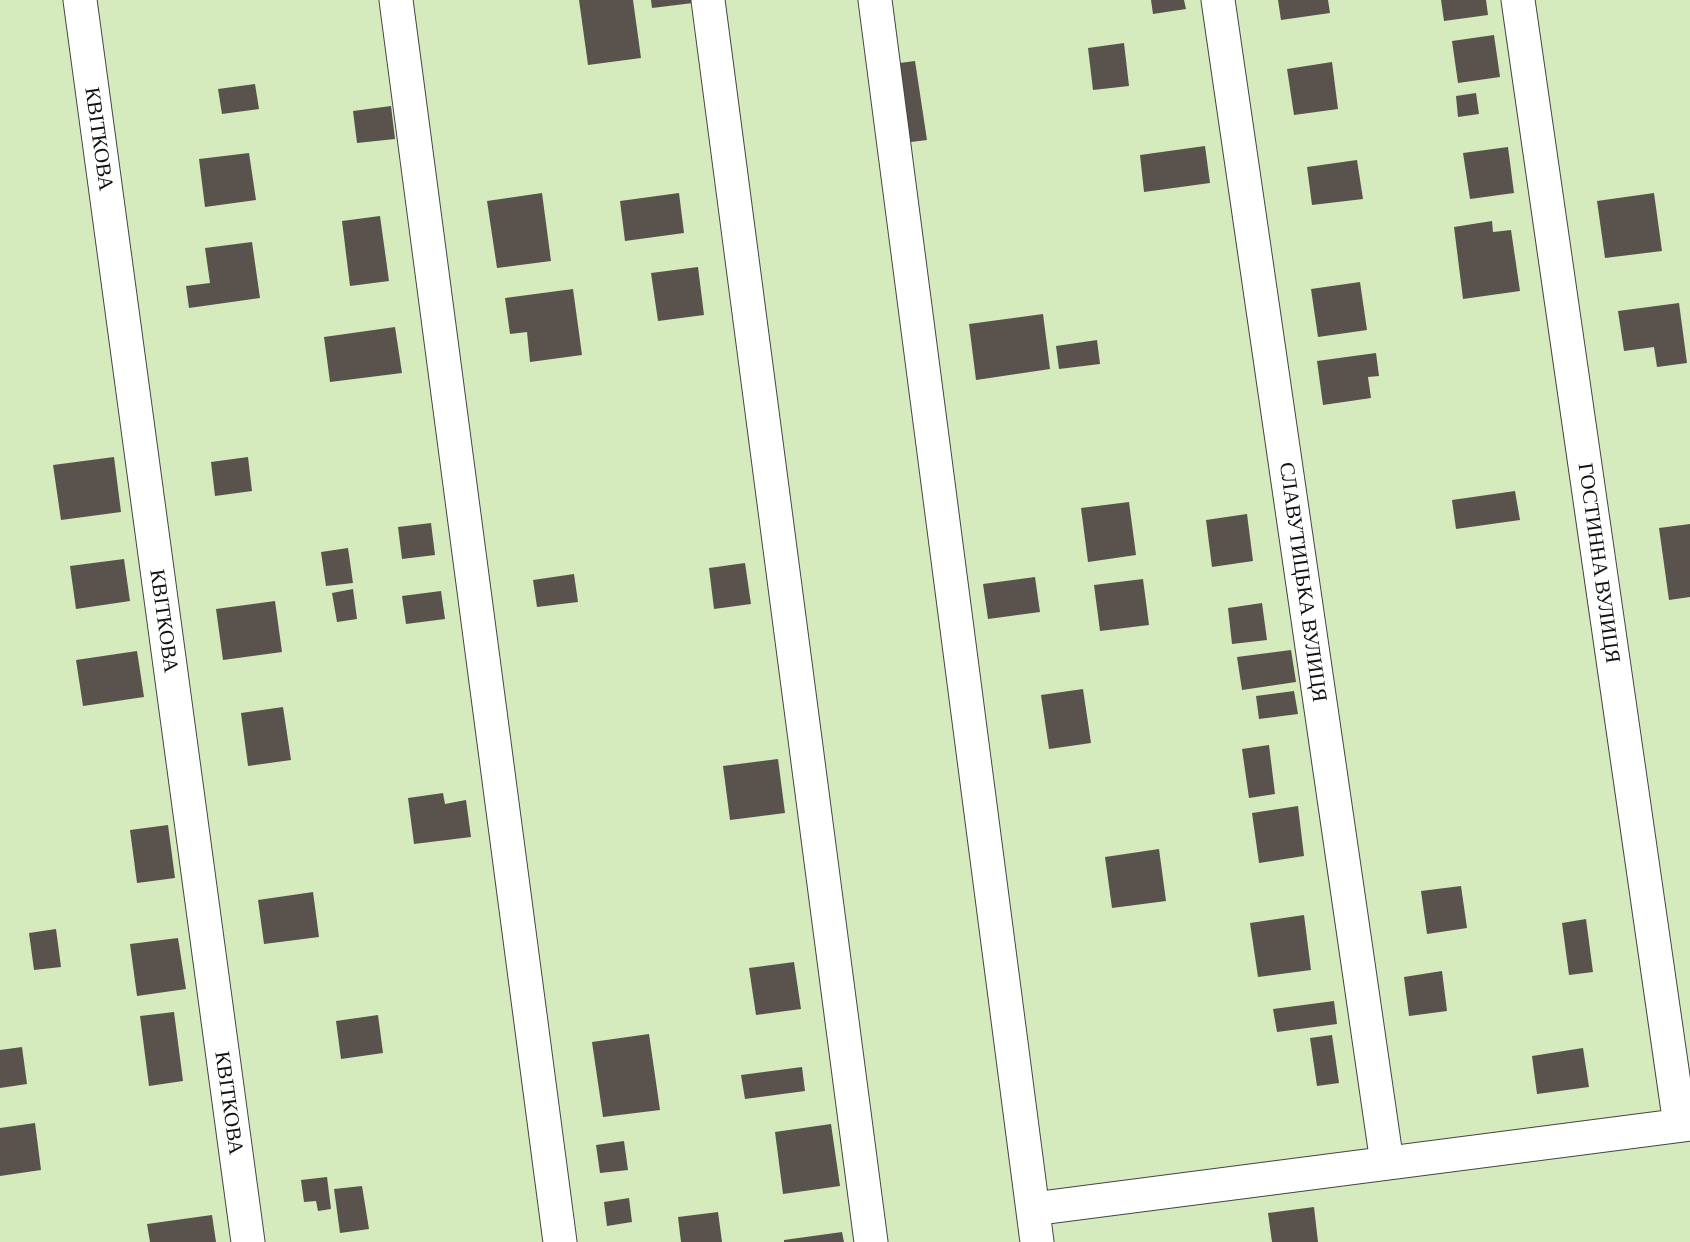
<!DOCTYPE html>
<html>
<head>
<meta charset="utf-8">
<style>
  body { margin:0 }
  canvas { display:block; background:#fffdf5 }
</style>
</head>
<body>
<canvas width="1690" height="1242"></canvas>
<script>
const ctx = document.querySelector('canvas').getContext('2d');
ctx.lineJoin = 'round';
function fillPath(path, color) {
  ctx.fillStyle = color;
  ctx.fill(path, 'evenodd');
}
function strokePath(path, color, width, dash) {
  ctx.strokeStyle = color;
  ctx.lineWidth = width;
  ctx.lineCap = dash ? 'butt' : 'round';
  ctx.setLineDash(dash || []);
  ctx.stroke(path);
}
function drawText(font, color, halo, rows, align = 'center') {
  ctx.font = font + ' "Crimson Pro",serif';
  ctx.lineWidth = 6;
  ctx.setLineDash([]);
  ctx.textBaseline = 'middle';
  ctx.strokeStyle = halo;
  ctx.fillStyle = color;
  for (const [text, x, y, turn = 0] of rows) {
    ctx.save();
    ctx.translate(x, y);
    ctx.rotate((+turn || 0) * Math.PI / 180);
    ctx.textAlign = isNaN(turn) ? turn : align;
    if (halo) ctx.strokeText(text, 0, 0);
    ctx.fillText(text, 0, 0);
    ctx.restore();
  }
}
const green = new Path2D(`
  M0,0H1690V1242H0Z`);
const building = new Path2D(`
  M579,0H633L641,58L588,65Z
  M651,0H692L693,3L652,8Z
  M1151,0H1184L1186,9L1153,14Z
  M1278,0H1328L1330,13L1281,20Z
  M1441,0H1486L1488,15L1444,21Z
  M1494,35L1500,77L1458,83L1452,41Z
  M1124,43L1129,86L1093,90L1088,48Z
  M915,61L927,140L903,143L892,64Z
  M1332,62L1338,109L1294,115L1287,69Z
  M255,84L259,109L222,114L218,89Z
  M1476,93L1479,114L1458,117L1456,96Z
  M391,106L395,139L357,143L353,111Z
  M1205,146L1210,183L1144,192L1140,155Z
  M1508,147L1514,193L1470,199L1463,153Z
  M249,153L256,200L205,207L199,159Z
  M1357,160L1363,199L1312,205L1307,167Z
  M542,193L551,261L497,268L487,201Z
  M679,193L684,233L625,241L620,201Z
  M1654,193L1662,251L1605,258L1597,201Z
  M380,216L389,281L350,286L342,221Z
  M1492,221L1493,232L1511,230L1520,291L1463,299L1454,227Z
  M252,242L260,298L189,308L186,286L210,283L205,248Z
  M698,267L704,315L658,321L651,273Z
  M1360,282L1367,330L1318,337L1311,289Z
  M573,289L582,355L530,362L527,332L510,334L505,298Z
  M1679,303L1687,363L1657,367L1654,347L1624,351L1618,311Z
  M1043,314L1050,369L976,380L969,324Z
  M395,327L402,373L330,382L324,337Z
  M1097,340L1100,364L1059,369L1056,346Z
  M1376,353L1379,376L1368,377L1371,398L1323,405L1317,361Z
  M114,457L121,512L61,520L53,465Z
  M248,457L252,491L215,496L211,462Z
  M1515,491L1520,520L1456,529L1452,500Z
  M1129,502L1136,555L1088,562L1081,508Z
  M1247,514L1253,561L1212,567L1206,520Z
  M431,523L435,555L402,559L398,527Z
  M1690,524V597L1669,600L1659,528Z
  M348,548L353,583L326,586L321,552Z
  M124,559L130,601L76,609L70,566Z
  M745,563L751,604L714,609L709,568Z
  M574,574L578,602L537,607L533,580Z
  M1035,577L1040,612L988,619L983,584Z
  M1143,579L1149,625L1100,631L1094,585Z
  M353,589L357,619L337,622L332,593Z
  M441,591L445,619L406,624L402,596Z
  M275,601L282,652L223,660L216,609Z
  M1262,603L1267,640L1232,644L1228,608Z
  M1291,650L1296,682L1242,690L1237,657Z
  M137,651L144,697L83,706L76,660Z
  M1083,689L1091,743L1049,749L1041,695Z
  M1294,691L1298,714L1259,719L1256,696Z
  M283,707L291,760L248,766L241,713Z
  M1269,745L1275,794L1249,798L1242,749Z
  M778,759L785,813L730,820L723,766Z
  M443,793L445,804L466,800L471,837L414,844L408,798Z
  M1298,806L1304,856L1259,863L1252,813Z
  M168,825L175,878L137,883L130,830Z
  M1159,849L1166,901L1112,908L1105,857Z
  M1461,886L1467,928L1427,934L1421,891Z
  M313,892L319,937L264,944L258,900Z
  M1304,915L1311,970L1258,977L1250,923Z
  M1586,919L1593,972L1569,975L1562,923Z
  M56,929L61,967L34,970L29,933Z
  M178,938L186,989L137,996L130,944Z
  M794,962L801,1009L756,1015L749,968Z
  M1442,971L1447,1011L1409,1016L1404,977Z
  M1334,1001L1337,1024L1277,1032L1273,1009Z
  M174,1012L183,1081L149,1086L140,1016Z
  M378,1015L383,1053L341,1059L336,1021Z
  M649,1034L660,1110L603,1117L592,1042Z
  M1332,1035L1339,1083L1317,1086L1310,1038Z
  M22,1047L27,1084L0,1088V1050Z
  M1583,1048L1589,1087L1537,1094L1532,1056Z
  M802,1067L805,1091L745,1099L741,1075Z
  M35,1123L41,1170L0,1176V1128Z
  M831,1124L840,1186L783,1194L775,1132Z
  M624,1141L628,1170L600,1173L596,1145Z
  M327,1177L331,1209L318,1211L316,1201L304,1202L301,1180Z
  M362,1186L369,1229L340,1233L334,1189Z
  M629,1198L632,1222L607,1226L604,1202Z
  M1314,1207L1318,1242H1272L1268,1213Z
  M718,1212L722,1242H681L678,1217Z
  M212,1215L216,1242H150L147,1224Z
  M842,1232L844,1242H784V1240Z`);
const minor = new Path2D(`
  M80,0L248,1242
  M396,0L560,1242
  M708,0L871,1242
  M875,0L1037,1242
  M1218,0L1387,1163
  M1518,0L1680,1125
  M1033,1209L1690,1124`);
const streetNames = [
  ["КВІТКОВА",99,139,82],
  ["ГОСТИННА ВУЛИЦЯ",1599,563,82],
  ["СЛАВУТИЦЬКА ВУЛИЦЯ",1303,582,82],
  ["КВІТКОВА",164,621,82],
  ["КВІТКОВА",229,1103,82]
];
fillPath(green, '#d5ebbd');
fillPath(building, '#5a524d');
strokePath(minor, '#444', 35);
strokePath(minor, '#fff', 33);
drawText('21px', '#111', '#fff', streetNames);
</script>
</body>
</html>
